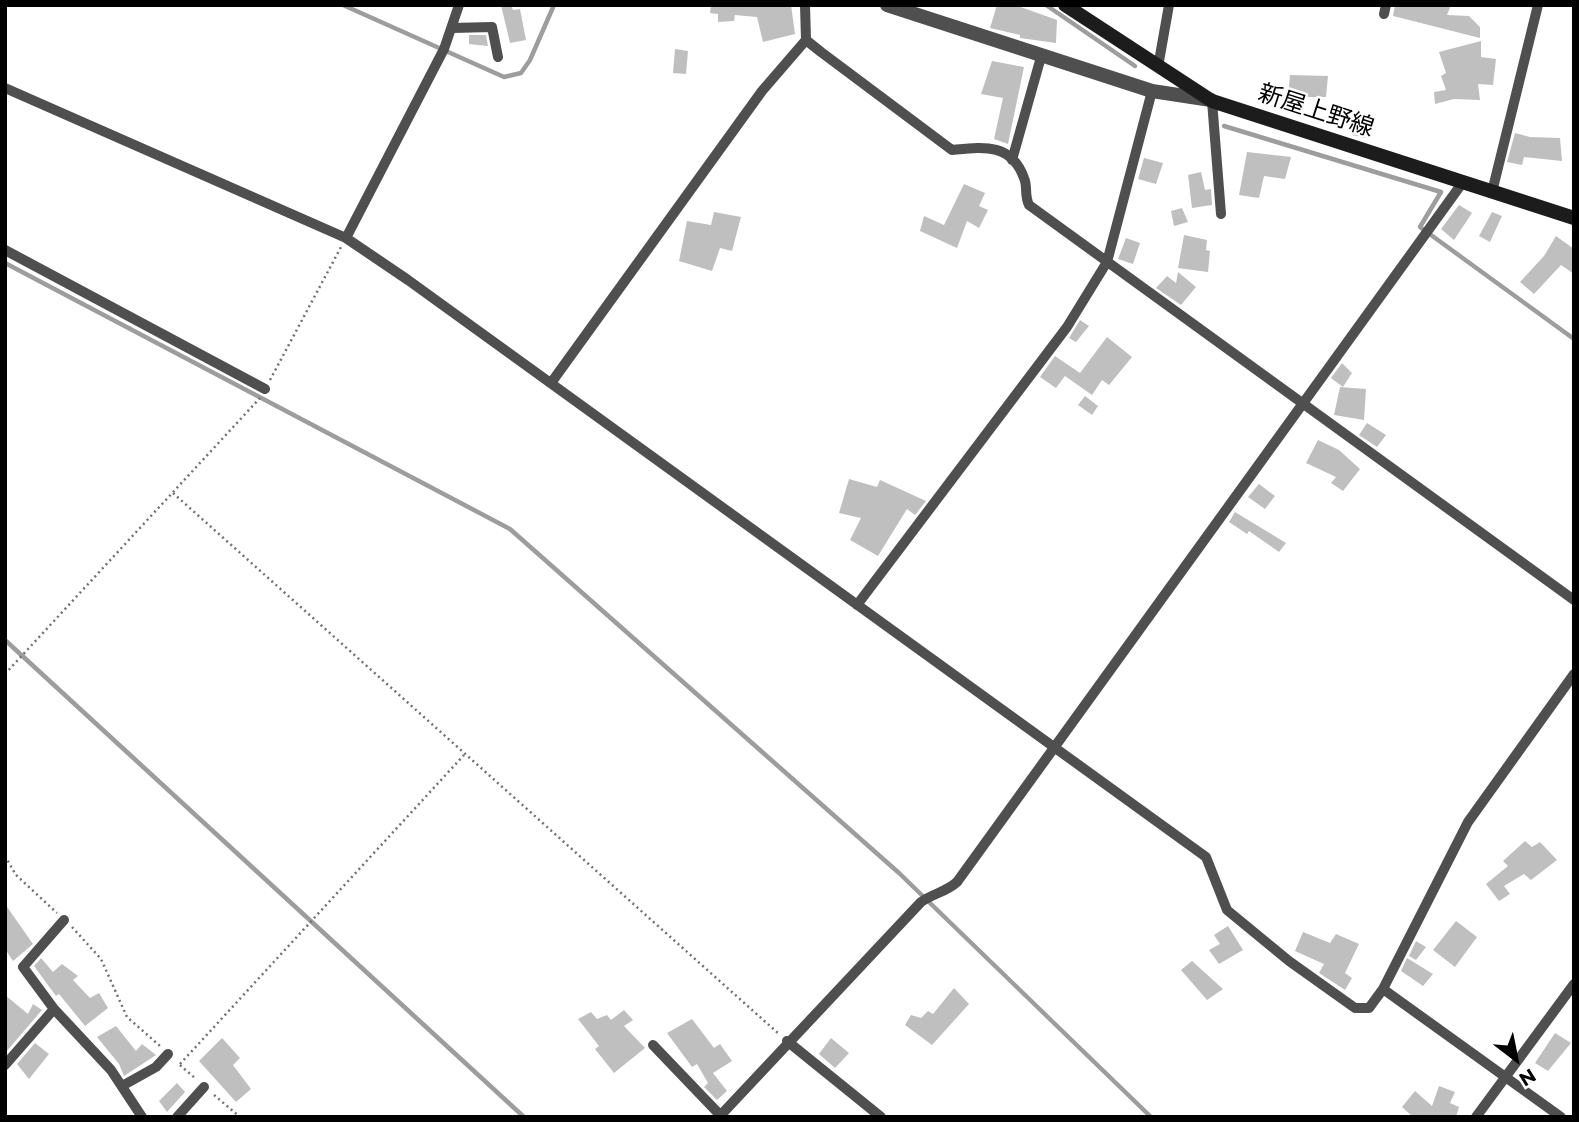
<!DOCTYPE html>
<html>
<head>
<meta charset="utf-8">
<style>
  body { margin:0 }
  #map { position:relative; width:1579px; height:1122px; overflow:hidden; background:#fff; font-family:Montserrat,sans-serif }
  canvas { display:block }
  .frame { position:absolute; inset:0; border:7px solid #000; pointer-events:none }
  .north { position:absolute; left:1481px; top:1024px; width:70px; height:70px; -webkit-text-stroke:5px #fff; paint-order:stroke; rotate:148deg; font-size:19px; font-weight:700; line-height:28px; text-align:center; color:#000 }
  .north::after { content:''; display:block; margin:auto; width:24px; height:32px; background:#000; clip-path:polygon(50% 0,100% 100%,50% 72%,0 100%) }
</style>
</head>
<body>
<div id="map">
<canvas width="1579" height="1122"></canvas>
<div class="frame"></div>
<div class="north">N</div>
</div>
<script>
const ctx = document.querySelector('canvas').getContext('2d');
ctx.lineJoin = 'round';
function strokePath(path, color, width, dash) {
  ctx.strokeStyle = color;
  ctx.lineWidth = width;
  ctx.lineCap = dash ? 'butt' : 'round';
  ctx.setLineDash(dash || []);
  ctx.stroke(path);
}
function fillPath(path, color) {
  ctx.fillStyle = color;
  ctx.fill(path, 'evenodd');
}
function drawText(font, color, halo, rows, align = 'center') {
  ctx.font = font + ' Montserrat,"Noto Sans JP",sans-serif';
  ctx.lineWidth = 5;
  ctx.setLineDash([]);
  ctx.textBaseline = 'middle';
  ctx.strokeStyle = halo;
  ctx.fillStyle = color;
  for (const [text, x, y, turn = 0] of rows) {
    ctx.save();
    ctx.translate(x, y);
    ctx.rotate((+turn || 0) * Math.PI / 180);
    ctx.textAlign = isNaN(turn) ? turn : align;
    if (halo) ctx.strokeText(text, 0, 0);
    ctx.fillText(text, 0, 0);
    ctx.restore();
  }
}
const stream = new Path2D(`
  M343,5L504,77L521,73L530,60L554,5
  M1046,5L1135,66
  M1224,126L1441,192L1420,227L1574,339
  M5,263L510,529L899,873L1151,1117
  M5,640L524,1117`);
const building = new Path2D(`
  M501,5H511L513,10L520,9L526,40L510,43Z
  M711,5H791L795,34L763,42L757,17L735,15L734,21L718,22V14L710,13Z
  M997,5H1015L1057,20L1056,43L1020,38V35L990,28Z
  M1395,5H1451L1447,15L1469,16L1480,27V38L1393,16Z
  M469,35H486L488,46L469,44Z
  M1481,41V57L1496,59L1493,85L1478,84L1480,100L1454,99L1435,104L1434,92L1446,90L1441,76L1446,73L1439,52Z
  M675,49L688,51L686,74L673,73Z
  M992,61L1024,67L1008,144L994,139L1003,98L981,94Z
  M1290,75L1328,76L1326,97H1288Z
  M1357,112L1372,115L1365,138L1352,135Z
  M1515,133L1530,137L1560,138L1562,161L1524,157L1522,165L1507,162Z
  M1247,152L1291,157L1285,179L1264,176L1259,198L1239,195Z
  M1144,158L1163,163L1156,184L1138,179Z
  M1201,172L1205,190L1211,189L1212,205L1192,208L1188,175Z
  M964,184L985,193L979,206L988,210L979,228L967,221L957,248L920,231L924,216L944,225Z
  M1459,205L1472,213L1454,240L1441,229Z
  M1182,208L1188,222L1174,226L1171,211Z
  M714,212L741,217L732,251L720,248L712,271L679,261L687,221L711,225Z
  M1492,212L1502,216L1490,242L1479,236Z
  M1184,235L1207,240L1206,250L1210,251L1208,272L1178,268Z
  M1556,236L1574,249V274L1561,265L1534,294L1520,282L1544,256Z
  M1126,238L1140,243L1133,264L1118,259Z
  M1178,272L1196,287L1181,305L1156,288L1167,276L1176,283Z
  M1080,320L1089,326L1076,342L1069,338Z
  M1107,337L1132,357L1109,385L1102,380L1092,395L1065,376L1056,388L1040,377L1055,356L1080,373Z
  M1342,363L1352,373L1343,387L1331,378Z
  M1340,387L1366,389L1364,420L1334,415Z
  M1085,396L1098,406L1092,415L1078,405Z
  M1367,423L1386,435L1377,447L1359,435Z
  M1318,440L1339,450L1360,469L1343,491L1331,483L1336,477L1306,463Z
  M849,479L877,487L880,480L926,501L915,515L907,509L878,556L850,540L861,518L839,513Z
  M1259,484L1275,496L1265,509L1248,497Z
  M1235,512L1286,543L1279,552L1249,531L1247,534L1229,522Z
  M1525,841L1532,847L1540,842L1557,860L1531,880L1524,874L1504,886L1510,894L1499,901L1486,884L1508,866L1503,861Z
  M5,904L33,944L13,961L5,949Z
  M1456,921L1477,937L1455,967L1433,950Z
  M1228,926L1243,950L1219,964L1209,950L1220,944L1214,935Z
  M1303,932L1330,943L1336,934L1359,944L1345,973L1352,978L1345,990L1319,973L1324,964L1295,951Z
  M1416,941L1426,947L1416,960L1409,956Z
  M41,958L53,972L62,964L78,976L73,980L90,998L99,993L108,1008L85,1026L59,994L56,996L34,966Z
  M1407,958L1433,974L1423,986L1401,971Z
  M1192,961L1223,989L1207,1000L1181,970Z
  M954,988L969,1004L932,1045L905,1025L911,1015L921,1018L928,1011L933,1014Z
  M5,995L28,1014L33,1004L42,1010L6,1052Z
  M624,1010L633,1020L624,1026L645,1048L614,1073L595,1049L599,1046L578,1019L591,1012L597,1019L607,1015L611,1020Z
  M692,1019L714,1048L720,1044L732,1061L713,1073L727,1091L717,1100L704,1087L708,1083L697,1064L692,1067L667,1033Z
  M116,1026L136,1051L142,1044L156,1055L124,1076L119,1064L97,1037Z
  M1555,1033L1571,1043L1548,1071L1535,1063Z
  M222,1038L240,1058L233,1065L251,1089L236,1102L199,1061Z
  M831,1038L849,1053L835,1068L819,1054Z
  M35,1043L49,1054L29,1079L17,1064Z
  M177,1083L185,1092L167,1112L159,1101Z
  M1439,1086L1455,1092L1450,1103L1459,1107L1456,1117H1413L1402,1107L1415,1091L1432,1106Z`);
const path = new Path2D(`
  M270,380L341,247
  M173,493L779,1034
  M5,674L260,398
  M5,856L16,875L57,913
  M72,927L101,959L127,1017L160,1046
  M180,1064L464,755
  M180,1065L196,1079
  M214,1095L240,1117`);
const minor = new Path2D(`
  M805,5L806,40L821,52L952,150C982,147 1011,142 1024,178C1028,187 1024,195 1029,205L1574,600
  M1384,14L1386,5
  M452,28L492,27L498,57
  M1158,67L1169,5
  M5,88L346,238L408,280L1206,857L1227,910L1289,961L1355,1008H1369L1383,989L1468,822L1574,674
  M1212,101L1221,214
  M1012,160L1041,57
  M1492,192L1538,5
  M346,238L444,49L459,5
  M5,250L265,389
  M551,383L762,91L806,40
  M857,605L1067,327L1107,262L1152,91
  M1383,989L1561,1117
  M54,1009L23,967L64,920
  M787,1041L881,1117
  M653,1045L720,1115
  M5,1065L54,1009L111,1070L142,1117
  M122,1086L156,1067L168,1054
  M177,1117L204,1087
  M719,1117L921,902C934,893 946,892 957,882L1463,182
  M1476,1117L1574,984`);
const tertiary = new Path2D(`
  M887,5L1152,91L1211,100`);
const secondary = new Path2D(`
  M1065,5L1212,101L1574,218`);
const streetNames = [
  ["新屋上野線",1316,111,18]
];
strokePath(stream, '#9d9d9d', 4.5);
fillPath(building, '#bfbfbf');
strokePath(path, '#717171', 2.5, [2, 3.5]);
strokePath(minor, '#4f4f4f', 10);
strokePath(tertiary, '#4f4f4f', 14);
strokePath(secondary, '#1c1c1c', 14);
drawText('24px', '#000', '#fff', streetNames);
</script>
</body>
</html>
